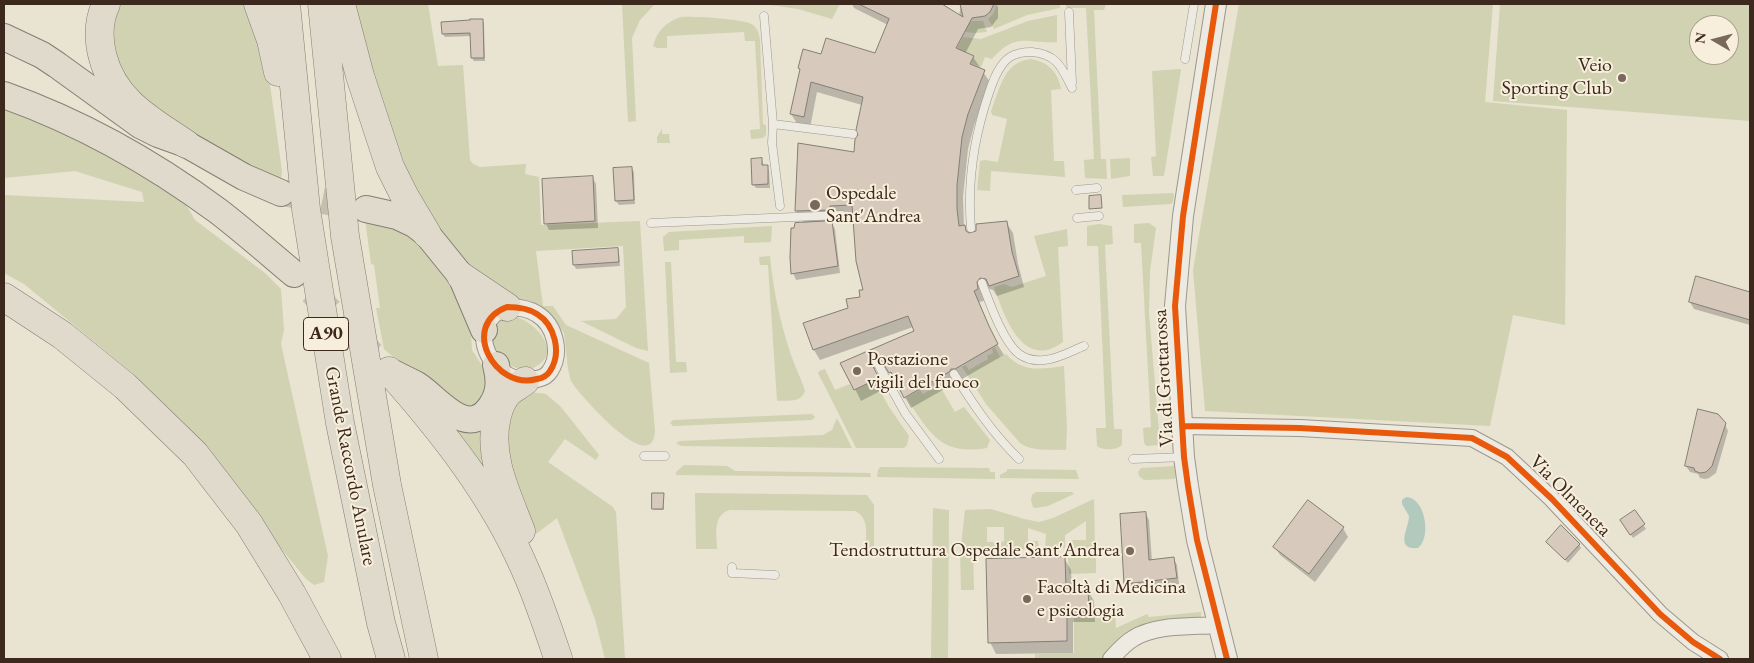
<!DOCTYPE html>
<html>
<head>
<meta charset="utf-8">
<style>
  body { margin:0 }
  #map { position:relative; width:1754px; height:663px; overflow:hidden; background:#e9e3d2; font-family:"EB Garamond",serif }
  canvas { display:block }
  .frame { position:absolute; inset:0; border:5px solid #3c281d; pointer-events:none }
  .north { position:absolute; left:1689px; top:15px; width:50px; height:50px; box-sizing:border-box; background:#f7efdc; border:1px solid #ac9f90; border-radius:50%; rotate:278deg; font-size:14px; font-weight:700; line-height:20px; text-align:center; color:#3c281d }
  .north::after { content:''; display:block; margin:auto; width:18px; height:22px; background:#79695c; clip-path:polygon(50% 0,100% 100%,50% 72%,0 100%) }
</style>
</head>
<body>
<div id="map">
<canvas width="1754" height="663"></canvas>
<div class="frame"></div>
<div class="north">N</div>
</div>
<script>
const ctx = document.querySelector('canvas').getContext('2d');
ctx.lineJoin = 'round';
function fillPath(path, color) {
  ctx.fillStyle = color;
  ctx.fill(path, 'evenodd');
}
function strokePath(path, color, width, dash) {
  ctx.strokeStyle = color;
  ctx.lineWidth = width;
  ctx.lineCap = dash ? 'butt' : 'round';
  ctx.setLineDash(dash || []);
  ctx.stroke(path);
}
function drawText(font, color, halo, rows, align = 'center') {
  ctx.font = font + ' "EB Garamond",serif';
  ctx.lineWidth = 4;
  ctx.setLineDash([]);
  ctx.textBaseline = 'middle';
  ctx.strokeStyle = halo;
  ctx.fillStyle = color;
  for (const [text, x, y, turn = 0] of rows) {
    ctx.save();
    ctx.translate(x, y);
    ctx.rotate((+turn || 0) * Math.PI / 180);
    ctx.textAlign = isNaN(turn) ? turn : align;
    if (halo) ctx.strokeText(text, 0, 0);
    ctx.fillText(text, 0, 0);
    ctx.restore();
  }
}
const green = new Path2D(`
  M119,4H251L263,34L282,171L281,178L257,172L203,140L157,110L130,85L117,64L112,31L115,13Z
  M349,4H428L438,66L463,65L470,160L473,164L480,167L526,164L525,174L539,177L541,225L640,221L648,351L636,348L581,321L616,319L626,307L623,246L536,251L543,306H553L566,325L649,363L655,431C652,478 583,397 575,387L571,381L568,369L564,333L553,318L531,301L511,298L478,277L425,212L410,191Z
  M622,4H655L640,20L632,38L636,121L628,122Z
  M764,4H840L832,19L798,9Z
  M997,4H1060V8L1027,15L994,29L988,19L993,14Z
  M1066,4H1106L1104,10H1094L1101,159H1106L1107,179L1085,178L1084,160L1094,159L1086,8H1066Z
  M1239,4H1493L1485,102L1567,110L1565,325L1513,315L1490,426L1205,411L1193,270Z
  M1500,4H1750V121L1493,101ZM1699,25H1729V55H1699Z
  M1057,15V42C1026,44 1017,31 992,59L985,57L981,67L971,63L974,56L957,48L963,37L981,39L1028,21Z
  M681,17C692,16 746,19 753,25C758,29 759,34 760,40L763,124L766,125V135L763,138L751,139L750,130L760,129L755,41H745L744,32L667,36V48H657L653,46C657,31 666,22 681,17Z
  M970,21H983L987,32L975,33L965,32Z
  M1031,59C1048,62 1058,72 1061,89L1051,90L1054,161H1064L1065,177L991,171L990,191L977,190L980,161L985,160L998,162L1007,119L992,115L991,111C1000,89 1003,62 1031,59Z
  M1180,69L1181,70L1164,176H1153L1151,157L1156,156L1152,71Z
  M4,109L72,135L171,192L185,203L195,220L265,273L281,289L284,330L281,344L328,556L324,582L314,585L305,578L235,492L136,376L24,284L4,273V195L144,202L142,192L75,171L4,178Z
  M662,129V134H669L670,143H657V137Z
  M1130,158V176L1111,179L1110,159Z
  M1173,193L1174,195L1173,202L1171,204L1123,207L1122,195Z
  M365,219L391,227L411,237L427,253L449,280L470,317L472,350L487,373L484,408L451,406L384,349L376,308H380L374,265L371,264Z
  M1149,223L1156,228L1150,271L1149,313L1160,443L1158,445L1147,446L1144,443L1143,428L1151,427L1141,243H1134V224Z
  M1099,224L1112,226L1113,244L1105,245L1114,429H1122V445C1117,450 1103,451 1097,446L1096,428H1106L1098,246H1087V226Z
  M772,226L771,242L744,243V236L679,240V250L664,251L663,237L669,232Z
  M1067,229L1068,246L1058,247L1063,342C1023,372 1004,316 994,287L1004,284L1012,287L1046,276L1034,236Z
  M770,256C773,290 780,322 791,355C795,367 801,378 805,391C801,403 788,400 777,401L768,265H760L759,257Z
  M665,262H671L676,362H686L687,372L670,373Z
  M512,316C533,319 565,352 535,367C508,382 468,326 512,316Z
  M995,347L1000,357L1006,354C1023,373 1041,369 1064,366L1067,430L1066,450C1051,449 1032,452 1020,443L986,404L962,367L966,365L969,370L988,359L987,356L993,353L992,349Z
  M825,369L835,390L850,384L854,390L874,380L889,407L909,436L907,445L904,448H856L818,373L819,371Z
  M939,385L955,412L964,407L990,440L987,448C939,456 930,432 906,398L920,390L923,394Z
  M530,392L546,394L561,407L599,455L596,460L565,439L548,462L613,507L616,512L625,659H605L595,619L557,518L532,537L510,481L505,421L519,396Z
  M441,413L483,422L498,494Z
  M812,414L815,417L812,420L673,426L670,423L673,420Z
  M837,418L852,448L681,446L676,443L680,441L823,435L832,430Z
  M684,465L727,466L735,471H739L870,473L871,477L676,475V472Z
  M1174,466L1176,477L1174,479L1144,480L1139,476L1138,472L1141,468Z
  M880,467L989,468L990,472H995V479L877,477L878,470Z
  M1007,469L1076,470L1079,479L1000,478V475L1007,471Z
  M1036,492H1072L1074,494L1048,506L1035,508L1033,507L1031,500L1032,495Z
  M695,493L867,495L874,505V550H865C866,536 870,518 855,511L730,510C712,515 717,535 717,549H696Z
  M1094,499L1095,548H1071V540H1086V521L1065,535V548L1045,549L1046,534L1028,528V541H1038L1039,549L1001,550V542L1004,541V527H987V542H995V550H973L974,590H961L960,554L965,510L991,509L1024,519L1039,522L1053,518Z
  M933,508L949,510L948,659H931Z
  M1068,557H1096V573L1069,574Z
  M1115,611L1116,628L1147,614L1149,617L1201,612V619L1157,623L1107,659H1035V654L1074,653V612Z`);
const water = new Path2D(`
  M1406,497C1425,497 1432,537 1418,548C1394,550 1409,528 1409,516L1402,504V500Z`);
const shadow = new Path2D(`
  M852,4H940L959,16L961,4H996L998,7V18L991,27L978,29L965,54L973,57L990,82L974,126L968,149L963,197L964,227L969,234L1006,222L1013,233L1018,264L1024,287L997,296L993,290L987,288L982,293L984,301L979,302L994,339L1004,355L962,379L958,380L955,383L911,408L897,383L884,363H878L875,366V371L884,389L861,401L842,363L915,332L913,327L820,360L814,350L849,308L861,298L864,291L854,216L835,217V221H830L835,229L840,273L796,280L793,273L804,223L796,211L799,145L855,153L860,135L862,105L817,92L810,128L798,125L791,114L801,70L799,68L822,55H876L888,25L854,8Z
  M482,20L484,23L485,61H474L472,58V36L445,37L443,34Z
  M762,160L764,166H767L769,170L770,188H756L753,184Z
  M631,168L634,172L635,204L619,205L616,201L614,169Z
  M592,177L596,184L598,228L549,230L546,224Z
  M617,249L619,253L620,266L576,269L574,265Z
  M1697,278L1750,293V325L1694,309L1690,302Z
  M1725,424L1728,431L1716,473L1709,478L1705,479L1700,478L1698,474L1690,472L1686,466Z
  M663,494L664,510H654L653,508Z
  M1308,502L1343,528L1348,537L1315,582L1280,555L1275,547Z
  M1635,512L1646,529L1633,538L1621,521Z
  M1146,514L1149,520L1152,561L1173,558L1177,565L1179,584L1129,590L1126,583Z
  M1548,542L1579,544L1581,548L1568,563Z
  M1064,558L1071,570L1072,589H1087L1094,601L1095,622H1073V653L996,654L990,642Z`);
const building = new Path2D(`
  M859,4H942L963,17L960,4H994L990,12L985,16L972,18L956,48L974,56L970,64L985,70L968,114L962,137L957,185V209L959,226L965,225L966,231L969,233L976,231V224L1007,221L1012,252L1019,276L989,286L986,279L980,278L977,282L978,289L974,291L989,326L998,344L955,369H951L949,372L904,398L891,372L889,373L876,352H871L868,357L879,378L854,390L840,363L914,331L908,316L813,350L803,323L848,308L846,299L860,297L859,290H863L856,261L852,205L830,206V210L795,211L798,143L854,152L855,139L858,135L856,130L863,97L811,82L804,117L790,114L800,69L798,68L803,49L821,54L826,38L875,53L889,19Z
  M470,19H483L484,58H471L470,33L442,34L441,22L470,20Z
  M762,158V165H768V184L752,185L751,159Z
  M632,167L634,200L615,201L613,168Z
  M593,176L595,221L544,224L542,179Z
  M1101,195L1102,208L1089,209V196Z
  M832,221L838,266L791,274L790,258L791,228H794L795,223Z
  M618,248L619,262L573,265L572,251Z
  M1696,276L1750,292V320L1689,302Z
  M1698,409L1718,414L1726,423L1712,466L1706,472L1700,473L1695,471L1694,468L1685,466Z
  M652,493H664L663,509H652Z
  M1308,500L1344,527L1309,574L1273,547Z
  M1635,510L1645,524L1630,535L1620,520Z
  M1146,512L1149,560L1174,557L1177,578L1124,584L1120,514Z
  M1561,525L1580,544L1565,560L1546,542Z
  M1065,557L1066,588H1088L1089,610L1067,611V641L988,643L986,559Z`);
const trunkTunnel = new Path2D(`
  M284,193L363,209
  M312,292L372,354`);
const service = new Path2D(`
  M1069,12L1072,83
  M764,16L773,124L772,143L780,206
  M1185,59L1194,4
  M773,124L853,134
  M1076,190L1097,188
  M1077,218L1099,216
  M651,223L842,215
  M971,228C967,182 974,137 989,93C993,81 999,64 1010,57C1016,53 1025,52 1032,52C1057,54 1062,68 1072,88
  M982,283C989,301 1003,342 1019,354C1026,359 1035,361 1044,360C1058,359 1071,351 1084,346
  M874,357L905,413L939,459
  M954,374C973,404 993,434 1019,459
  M644,456H665
  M1133,459L1184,457
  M732,567V573L775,575`);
const minor = new Path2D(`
  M507,307C517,307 528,308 537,314C555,325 562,353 550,371C547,376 543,378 537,379C495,391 459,325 507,307Z
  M1182,426L1300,428L1472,438L1507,457L1552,499L1660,614L1693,642L1720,659
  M1111,659C1118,651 1125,643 1134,638C1157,624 1192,627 1218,625`);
const tertiary = new Path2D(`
  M1216,4L1183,216L1175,306L1184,457L1188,486L1197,540L1227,659`);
const trunk = new Path2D(`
  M4,37L42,55L57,65L140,125L158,134L186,144L244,177L281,193
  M4,95C80,122 153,163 218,211C244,231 269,253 294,274
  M366,209L397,216L414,224L427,234L461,276L484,330
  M393,373C401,377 410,381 417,385C438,398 467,441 491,406C500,393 500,380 496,365`);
const motorway = new Path2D(`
  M106,4C91,37 104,78 130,103C146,119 167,131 186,144
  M258,4L271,40L278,72
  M286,4L306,209L340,423L381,623L391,659
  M322,4L345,236L387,485L424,659
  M341,4L360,76L390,167L405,197L427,234
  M461,276L507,307
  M4,297L62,335L125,386L195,454L249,524L292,594L327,659
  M389,371C442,431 493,495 525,569C538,598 548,628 558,658
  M521,531C507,494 487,456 497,416C499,408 503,398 509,392C514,388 520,385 525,381`);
const cycleway = new Path2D(`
  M1216,4L1183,216L1175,306L1184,457L1188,486L1197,540L1227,659
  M507,307C517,307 528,308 537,314C555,325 562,353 550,371C547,376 543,378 537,379C495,391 459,325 507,307Z
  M1182,426L1300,428L1472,438L1507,457L1552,499L1660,614L1693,642L1720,659`);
const markers = [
  [1622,78,5,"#79695c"],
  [815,205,6,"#79695c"],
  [857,371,5,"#79695c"],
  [1130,551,5,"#79695c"],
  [1027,599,5,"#79695c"]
];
const shields = [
  [326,334,45]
];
const shieldNames = [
  ["A90",326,334]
];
const poiNames = [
  ["Veio",1612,66,"right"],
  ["Sporting Club",1612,89,"right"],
  ["Ospedale",826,194],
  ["Sant'Andrea",826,217],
  ["Postazione",867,360],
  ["vigili del fuoco",867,383],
  ["Tendostruttura Ospedale Sant'Andrea",1120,551,"right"],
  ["Facoltà di Medicina",1037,588],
  ["e psicologia",1037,611]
];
const streetNames = [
  ["Via di Grottarossa",1164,378,-93],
  ["Grande Raccordo Anulare",350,466,79],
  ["Via Olmeneta",1570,496,45]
];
fillPath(green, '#d0d2b1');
fillPath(water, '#b2cabe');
fillPath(shadow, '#0003');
fillPath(building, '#d7cabd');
strokePath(building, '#847e74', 1);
strokePath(trunkTunnel, '#c6beae', 26, [26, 13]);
strokePath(service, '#9d978c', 9);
strokePath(minor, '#9d978c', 18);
strokePath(tertiary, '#9d978c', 22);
strokePath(trunk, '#847e74', 28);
strokePath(motorway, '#847e74', 29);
strokePath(service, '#edeae2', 8);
strokePath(minor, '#edeae2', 16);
strokePath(tertiary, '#edeae2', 20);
strokePath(trunk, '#e0dacc', 26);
strokePath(motorway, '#e0dacc', 28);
strokePath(cycleway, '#e8590c', 6);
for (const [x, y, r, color] of markers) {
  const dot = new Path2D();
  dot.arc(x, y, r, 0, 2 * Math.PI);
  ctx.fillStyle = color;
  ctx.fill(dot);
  strokePath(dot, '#f7efdc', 2);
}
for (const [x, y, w] of shields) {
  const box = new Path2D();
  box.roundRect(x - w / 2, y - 16.5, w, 33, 4);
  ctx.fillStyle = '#f7efdc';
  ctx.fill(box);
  strokePath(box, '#3c281d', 1);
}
drawText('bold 19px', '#3c281d', null, shieldNames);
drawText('20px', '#3c281d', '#f7efdc', poiNames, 'left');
drawText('20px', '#3c281d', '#f7efdc', streetNames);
</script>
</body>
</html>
